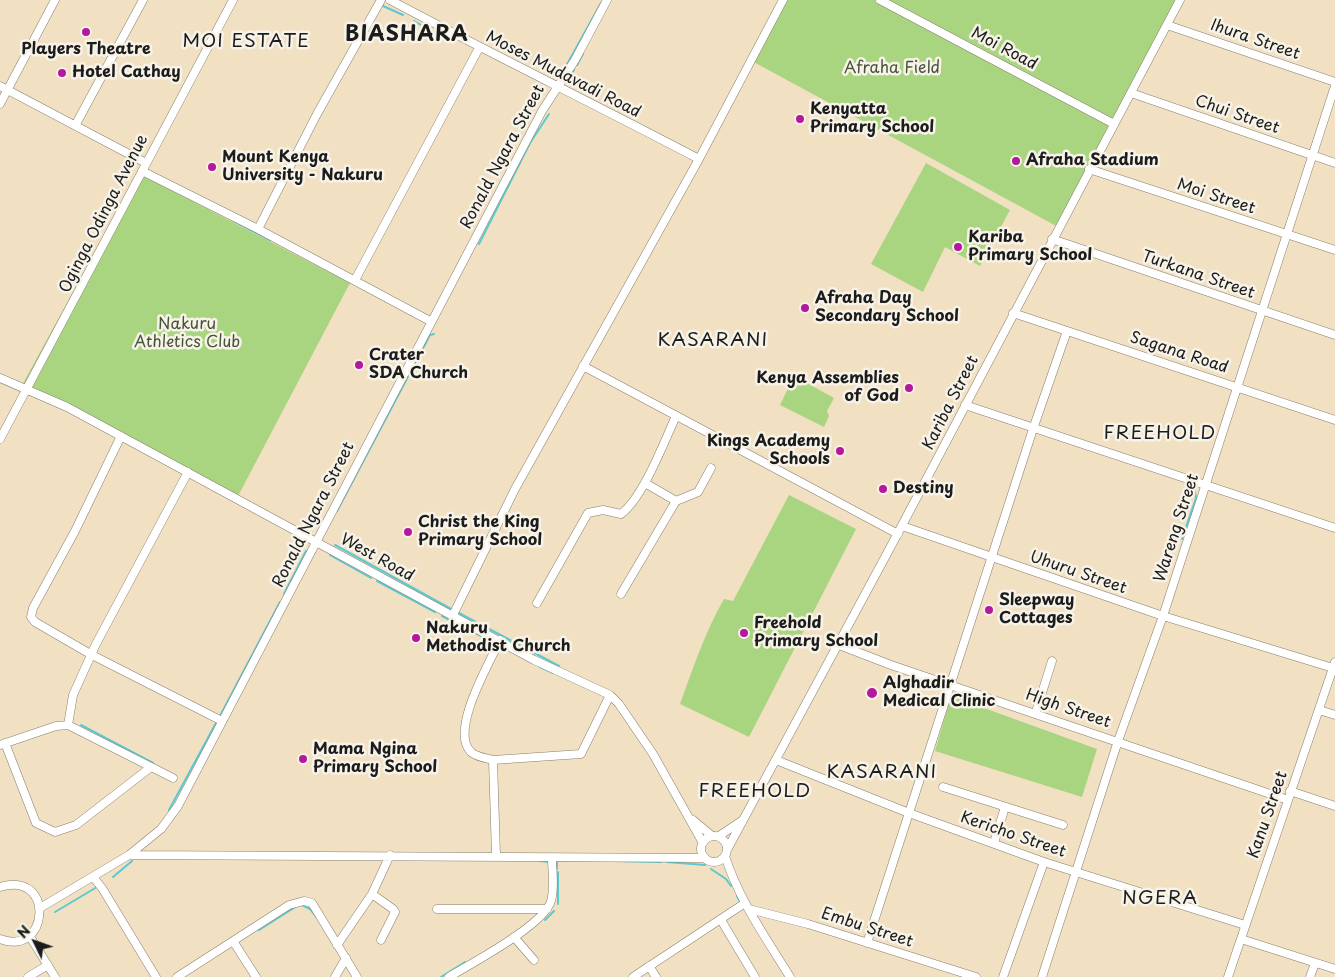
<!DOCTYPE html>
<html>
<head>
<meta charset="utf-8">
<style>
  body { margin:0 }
  #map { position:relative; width:1335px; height:977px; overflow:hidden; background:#f1e0c2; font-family:"Playpen Sans",sans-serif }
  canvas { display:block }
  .north { position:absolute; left:10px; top:917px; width:50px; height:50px; -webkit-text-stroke:4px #f7f3e8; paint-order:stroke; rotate:312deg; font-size:14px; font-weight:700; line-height:20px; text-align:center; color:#1c1c1c }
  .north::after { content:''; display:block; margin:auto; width:18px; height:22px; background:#1c1c1c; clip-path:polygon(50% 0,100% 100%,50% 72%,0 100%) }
</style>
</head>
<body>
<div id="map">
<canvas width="1335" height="977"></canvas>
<div class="north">N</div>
</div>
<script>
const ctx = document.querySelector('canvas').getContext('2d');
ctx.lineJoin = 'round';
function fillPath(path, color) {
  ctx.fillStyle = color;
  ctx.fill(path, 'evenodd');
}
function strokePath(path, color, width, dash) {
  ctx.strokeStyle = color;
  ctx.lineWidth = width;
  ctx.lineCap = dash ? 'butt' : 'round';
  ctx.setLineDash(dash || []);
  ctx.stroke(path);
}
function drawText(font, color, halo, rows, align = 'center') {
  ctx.font = font + ' "Playpen Sans",sans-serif';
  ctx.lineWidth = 5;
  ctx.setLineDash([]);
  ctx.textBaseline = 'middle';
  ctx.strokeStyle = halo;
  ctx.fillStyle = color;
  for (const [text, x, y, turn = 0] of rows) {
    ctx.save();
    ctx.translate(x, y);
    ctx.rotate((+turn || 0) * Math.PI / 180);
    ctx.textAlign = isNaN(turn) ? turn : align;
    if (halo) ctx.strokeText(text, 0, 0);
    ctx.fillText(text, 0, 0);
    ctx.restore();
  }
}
const green = new Path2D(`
  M781,0H1181L1058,227L750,60Z
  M926,163L1010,210L980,266L945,247L923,292L871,264Z
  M138,173L350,283L237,498L21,387Z
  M794,376L834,398L827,411L829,416L824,427L780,405Z
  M789,495L856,529L749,737L680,704C693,668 705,632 724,599L733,601Z
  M951,696L1097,749L1082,797L935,751Z`);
const stream = new Path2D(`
  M383,6L403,15
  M414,21L437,34
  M577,65L583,54
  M565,68L601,3
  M567,80L574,70
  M232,220L270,240
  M479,244L530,143L549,114
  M337,511L430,335L434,334
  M1182,539L1196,498L1195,492
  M335,545L453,610
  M330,555L371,578
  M377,581L435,612
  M284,594L306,551
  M457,612L559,666
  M442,616L495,643
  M540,667L553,673
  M220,716L280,602
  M81,725L153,763
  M169,810L216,723
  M540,861L549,862
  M615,861L661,862
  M667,862L705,865
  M557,869V861H607
  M711,869L726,879L731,886
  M558,872V904
  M113,877L132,861
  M737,896L739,900
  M302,905L310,909L317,918
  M55,912L97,887
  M545,920L554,911
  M259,930L297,906
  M441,977L465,962`);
const minor = new Path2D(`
  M381,0L317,114L258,229L430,321
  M390,0C492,54 596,105 699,159
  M880,0L1114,124
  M1167,25L1335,82
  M0,86L146,163
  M1131,93L1335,163
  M0,104L55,0
  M76,124L143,0
  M1089,169L1335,250
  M142,171L258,229
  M1052,239L1335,335
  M355,280L479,48
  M1013,313L1335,420
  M583,366L898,534
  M0,378L67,407L534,660L610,695L619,704L653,754L703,843
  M965,405L1335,528
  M121,436L75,531L33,608L31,617L35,622L92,655L222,721
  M0,439L233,0
  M676,501L698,492L711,468
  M902,526L1163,616L1333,668
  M621,594L676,501L645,483
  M537,603L588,513L603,510L621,514C643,498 664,442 676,416
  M453,615L515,489L699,159L783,0
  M839,645L891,665L1288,800
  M1319,710L1335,715
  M1036,712L1052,661
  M68,725L73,695L96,644L188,472
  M5,743L36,823L55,832L76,825L151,767
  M0,745L56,726L68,725L173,778
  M493,760C486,758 476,757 471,752C449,731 490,662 500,640
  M776,760L909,813L1044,862L1245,925
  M943,787L1063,825
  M1290,791L1335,806
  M693,820L712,836
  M701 849a13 13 0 1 1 26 0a13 13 0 1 1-26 0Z
  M719,836L743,820
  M994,843L1005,807
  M728,848L890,548L1180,0
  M129,855L705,858
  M496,855L493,760L581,754L610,695
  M725,856C739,900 766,938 790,977
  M93,877L102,888L156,977
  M0,887C56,870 49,958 0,939
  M372,894L393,909L395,912L381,940
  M40,908L129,855L161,829L178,806L542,111L575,60L607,0
  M437,909H547
  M749,909L808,924L976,977
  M721,920L755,977
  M29,935L55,977
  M514,937L534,960
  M1241,939L1335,969
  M233,941L256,977
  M867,943L1033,429L1067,331
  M337,945L372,894L390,855
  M649,966L656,977
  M28,977L48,965
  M177,977L289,905L304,901L312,903L357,977
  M335,977L346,958
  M449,977C472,963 544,925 551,901C555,888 552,871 552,858
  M633,977L745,903
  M1003,977L1044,862
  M1042,977L1118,741L1163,616L1335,86
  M1228,977L1335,662
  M1310,977L1315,963`);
const markers = [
  [86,32,5,"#b5179e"],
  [62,73,5,"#b5179e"],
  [800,119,5,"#b5179e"],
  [1016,161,5,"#b5179e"],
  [212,167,5,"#b5179e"],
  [958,247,5,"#b5179e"],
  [805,308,5,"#b5179e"],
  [359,365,5,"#b5179e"],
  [909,388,5,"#b5179e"],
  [840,451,5,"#b5179e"],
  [883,489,5,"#b5179e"],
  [408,532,5,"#b5179e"],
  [989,610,5,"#b5179e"],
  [744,633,5,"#b5179e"],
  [416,638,5,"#b5179e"],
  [872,693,6,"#b5179e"],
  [303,759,5,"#b5179e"]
];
const streetNames = [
  ["Ihura Street",1255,40,19],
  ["Moi Road",1004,49,28],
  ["Moses Mudavadi Road",563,75,27],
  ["Chui Street",1237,115,19],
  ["Ronald Ngara Street",503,157,-62],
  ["Moi Street",1216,197,18],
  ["Oginga Odinga Avenue",104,214,-63],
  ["Turkana Street",1198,275,19],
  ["Sagana Road",1179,353,18],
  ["Kariba Street",951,403,-63],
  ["Ronald Ngara Street",314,515,-63],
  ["Wareng Street",1177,528,-72],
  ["West Road",377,558,29],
  ["Uhuru Street",1078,573,19],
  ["High Street",1068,709,19],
  ["Kanu Street",1268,815,-71],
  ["Kericho Street",1013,835,19],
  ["Embu Street",867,928,18]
];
const poiNames = [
  ["Players Theatre",86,50,"center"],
  ["Hotel Cathay",72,73],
  ["Kenyatta",810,110],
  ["Primary School",810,128],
  ["Mount Kenya",222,158],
  ["University - Nakuru",222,176],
  ["Afraha Stadium",1026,161],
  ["Kariba",968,238],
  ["Primary School",968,256],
  ["Afraha Day",815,299],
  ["Secondary School",815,317],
  ["Crater",369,356],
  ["SDA Church",369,374],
  ["Kenya Assemblies",899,379,"right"],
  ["of God",899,397,"right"],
  ["Kings Academy",830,442,"right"],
  ["Schools",830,460,"right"],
  ["Destiny",893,489],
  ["Christ the King",418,523],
  ["Primary School",418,541],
  ["Sleepway",999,601],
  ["Cottages",999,619],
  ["Freehold",754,624],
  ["Primary School",754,642],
  ["Nakuru",426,629],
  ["Methodist Church",426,647],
  ["Alghadir",883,684],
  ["Medical Clinic",883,702],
  ["Mama Ngina",313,750],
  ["Primary School",313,768]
];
const parkNames = [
  ["Afraha Field",892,69],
  ["Nakuru",187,325],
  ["Athletics Club",187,343]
];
const quarterNames = [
  ["MOI ESTATE",246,42],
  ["KASARANI",713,341],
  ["FREEHOLD",1160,434],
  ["KASARANI",882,773],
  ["FREEHOLD",755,792],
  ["NGERA",1160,899]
];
const districtNames = [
  ["BIASHARA",407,35]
];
fillPath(green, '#a9d581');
strokePath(stream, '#5cc9d0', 2);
strokePath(minor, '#867e6f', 9);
strokePath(minor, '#fff', 8);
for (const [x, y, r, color] of markers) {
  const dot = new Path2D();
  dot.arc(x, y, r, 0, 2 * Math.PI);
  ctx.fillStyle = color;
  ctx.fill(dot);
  strokePath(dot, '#f7f3e8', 2);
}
drawText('16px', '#1c1c1c', '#f7f3e8', streetNames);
drawText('bold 16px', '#1c1c1c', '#f7f3e8', poiNames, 'left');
drawText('16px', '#46543a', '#f7f3e8', parkNames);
ctx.letterSpacing = '1px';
drawText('19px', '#1c1c1c', '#f7f3e8', quarterNames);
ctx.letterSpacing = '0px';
ctx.letterSpacing = '1px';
drawText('bold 21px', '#1c1c1c', '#f7f3e8', districtNames);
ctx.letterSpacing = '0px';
</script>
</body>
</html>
